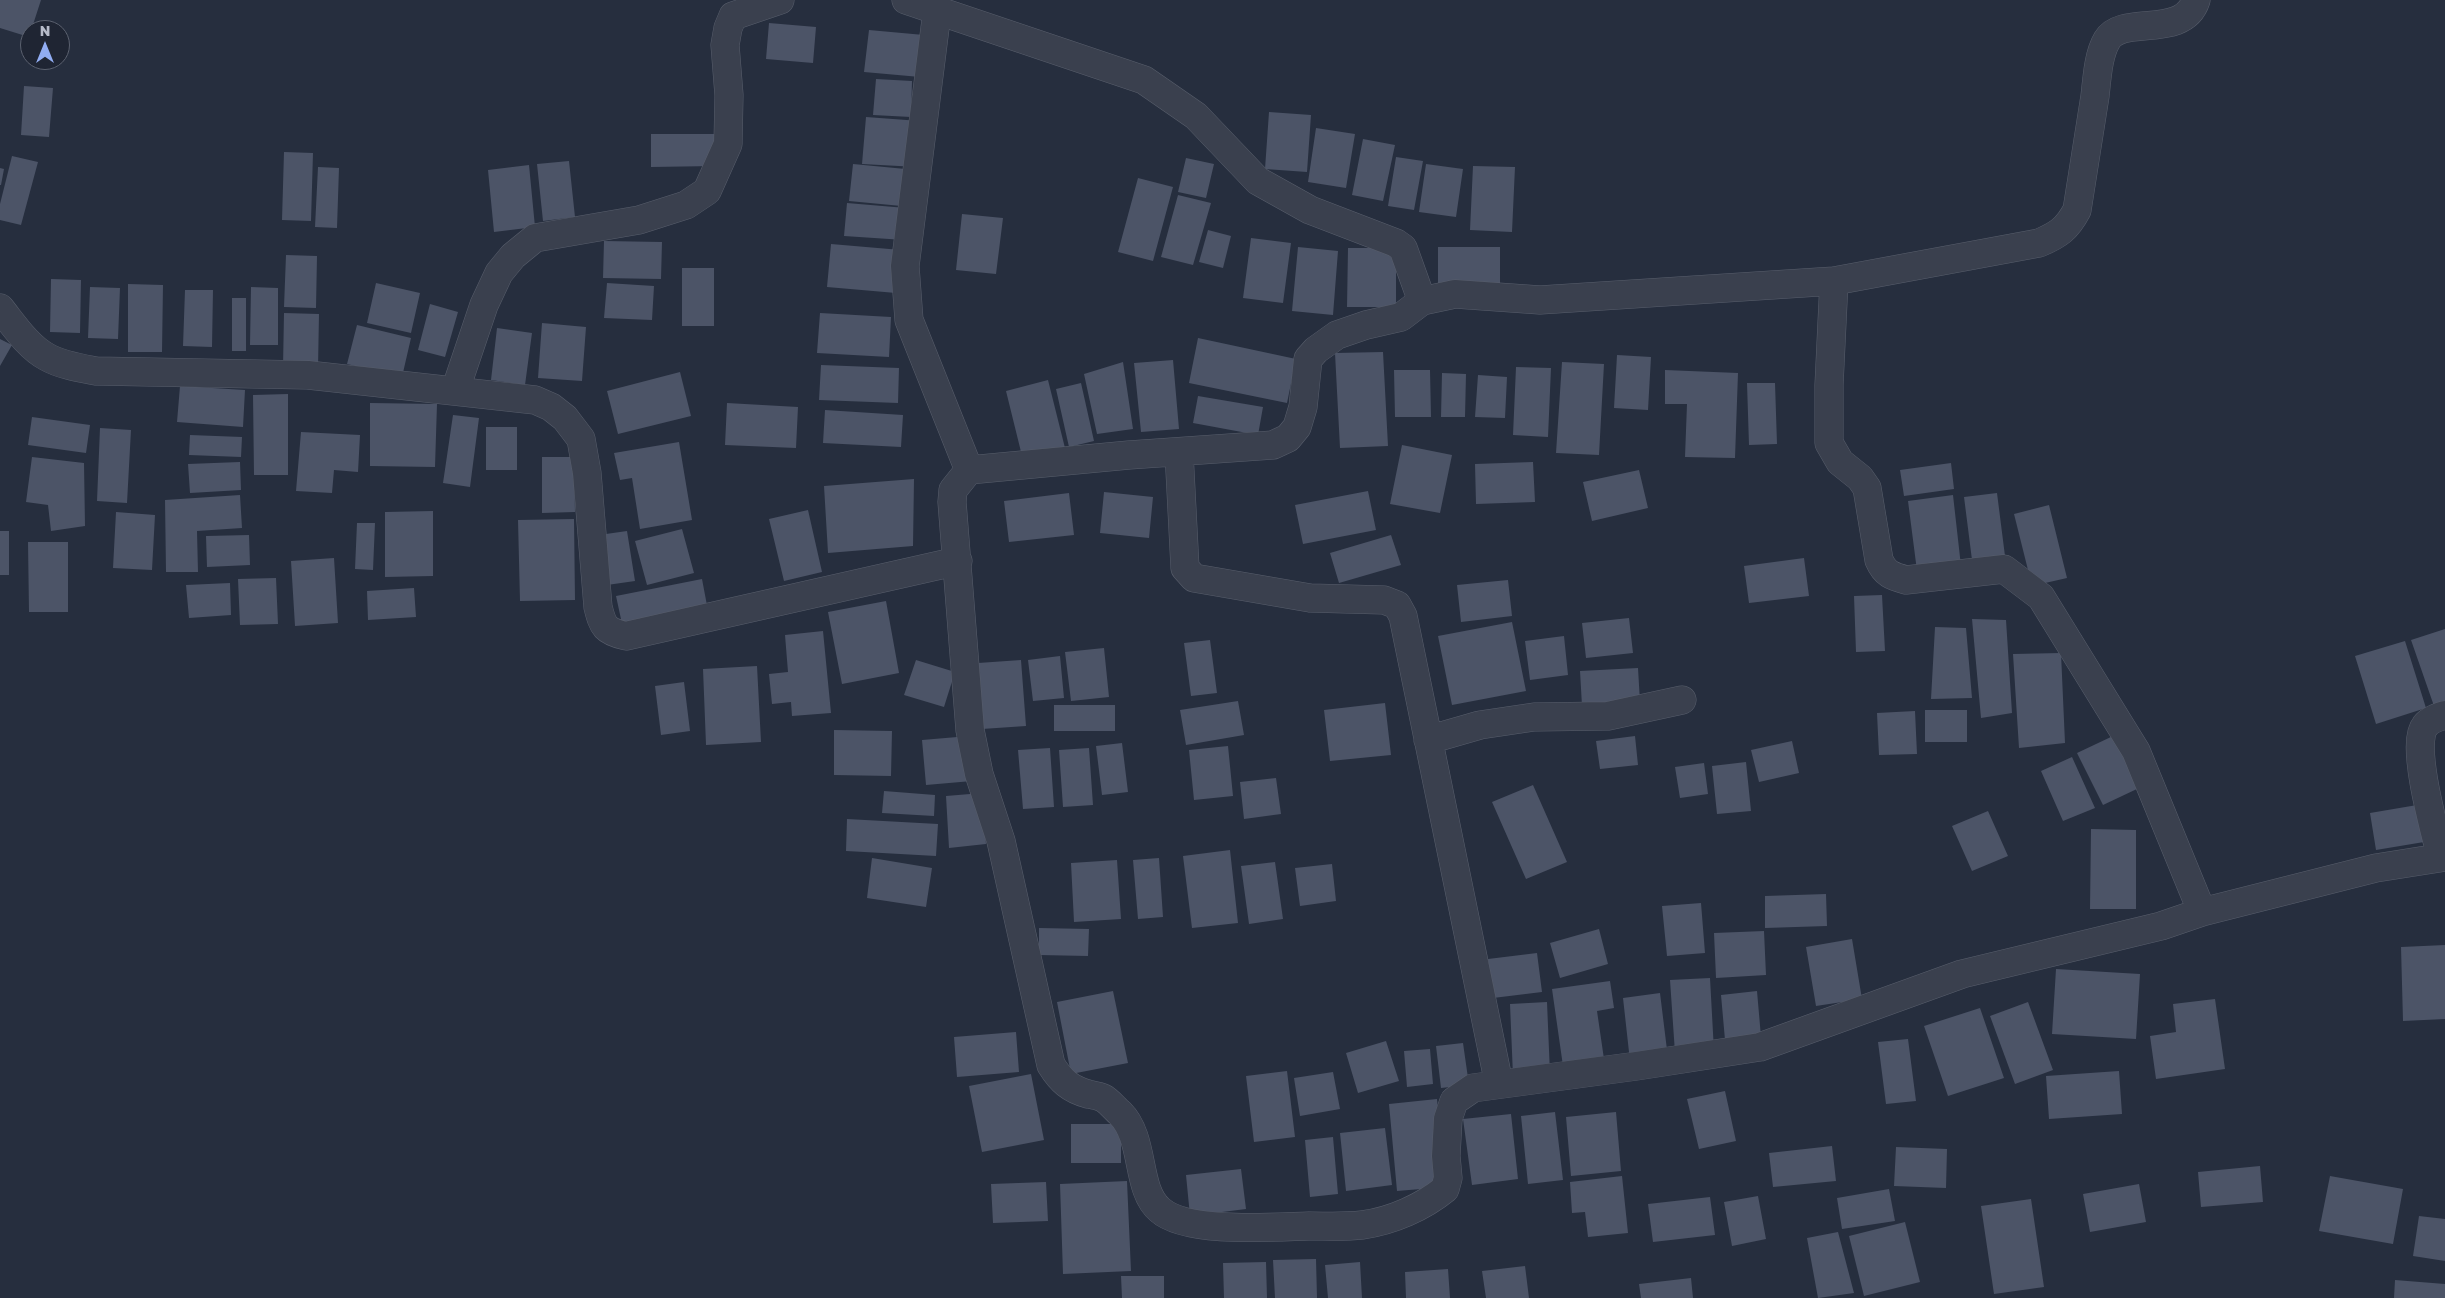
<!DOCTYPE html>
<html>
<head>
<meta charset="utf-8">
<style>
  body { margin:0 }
  #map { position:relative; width:2445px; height:1298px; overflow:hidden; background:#262e3e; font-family:"Golos Text",sans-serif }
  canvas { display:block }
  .north { position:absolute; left:20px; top:20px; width:50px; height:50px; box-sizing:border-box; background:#1f2533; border:1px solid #5b616f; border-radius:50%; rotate:0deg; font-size:14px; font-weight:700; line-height:20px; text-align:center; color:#b6bbc9 }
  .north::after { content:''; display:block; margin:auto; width:18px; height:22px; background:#91adf3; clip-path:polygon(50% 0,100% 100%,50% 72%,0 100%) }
</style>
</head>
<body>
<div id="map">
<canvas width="2445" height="1298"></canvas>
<div class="north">N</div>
</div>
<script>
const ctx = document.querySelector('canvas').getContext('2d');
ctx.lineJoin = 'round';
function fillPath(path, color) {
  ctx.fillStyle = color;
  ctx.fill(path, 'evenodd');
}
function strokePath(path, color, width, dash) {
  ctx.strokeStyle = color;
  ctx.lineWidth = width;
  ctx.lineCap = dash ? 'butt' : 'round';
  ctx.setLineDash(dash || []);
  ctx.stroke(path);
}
const building = new Path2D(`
  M0,0H41L29,37L0,28Z
  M769,23L816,27L813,63L766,59Z
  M869,30L924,35L920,77L864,72Z
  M876,79L912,81L911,117L873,115Z
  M24,86L53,88L49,137L21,135Z
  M1269,112L1311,115L1307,172L1265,169Z
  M866,117L920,121L917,167L862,164Z
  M1316,128L1355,134L1346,188L1308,182Z
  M651,134H715V166L651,167Z
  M1363,139L1395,145L1383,201L1352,195Z
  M284,152L313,153L311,221L282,220Z
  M12,156L38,162L21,225L0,220V204Z
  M1396,157L1423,161L1414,210L1388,206Z
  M1186,158L1214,164L1206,198L1178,192Z
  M569,161L575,217L543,221L537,164Z
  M853,164L916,170L912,207L849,201Z
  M1426,164L1463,169L1456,217L1419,212Z
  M529,165L535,227L494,232L488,170Z
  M1473,166L1515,167L1512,232L1470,230Z
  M318,167L339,168L337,228L315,227Z
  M0,168L4,169L1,185H0Z
  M1138,178L1173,187L1153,261L1118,252Z
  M1178,195L1211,203L1193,265L1161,257Z
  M847,203L906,208L904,240L844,236Z
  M962,214L1003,218L996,274L956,270Z
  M1208,230L1231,236L1223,268L1199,262Z
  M1251,238L1291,243L1283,303L1243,298Z
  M604,241L662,242L661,279L603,278Z
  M831,244L901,250L896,293L827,287Z
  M1298,247L1338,251L1333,315L1292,311Z
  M1438,247H1500V294H1438Z
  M1348,248H1396V307H1347Z
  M286,255L317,256L316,308L284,307Z
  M682,268H714V326H682Z
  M51,279L81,280L80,333L50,332Z
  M376,283L420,293L411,333L367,323Z
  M607,283L654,286L652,320L604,318Z
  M128,284L163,285L162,352H128Z
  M90,287L120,288L118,339L88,338Z
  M251,287L278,288V345H250Z
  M185,290H213L212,347L183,346Z
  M232,298H246V351H232Z
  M430,304L458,312L445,357L418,350Z
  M284,313L319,314L318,368L283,367Z
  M820,313L891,317L889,357L817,353Z
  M542,323L586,327L582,381L538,378Z
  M357,325L411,338L402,377L347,364Z
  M497,328L532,333L525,385L491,380Z
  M1198,338L1296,359L1287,403L1189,383Z
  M0,339L12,345L0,366Z
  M1383,352L1388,446L1340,448L1335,353Z
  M1617,355L1651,357L1648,410L1614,408Z
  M1173,360L1179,429L1141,432L1134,363Z
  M1123,362L1133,429L1097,434L1084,374Z
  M1562,362L1604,364L1599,455L1556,453Z
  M821,365L899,368L898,403L819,400Z
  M1516,367L1551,368L1548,437L1513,435Z
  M1394,370H1430L1431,417H1395Z
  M1665,370L1738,373L1735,458L1685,457L1687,404H1665Z
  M680,372L691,416L618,434L607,391Z
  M1442,373L1466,374L1465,417H1441Z
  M1478,375L1507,377L1505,418L1475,417Z
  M1048,380L1065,448L1023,460L1006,391Z
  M1081,383L1094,441L1069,447L1056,389Z
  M1747,383H1775L1777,444L1749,445Z
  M180,386L245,390L243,427L177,422Z
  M288,394V475H254L253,395Z
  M1198,396L1263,407L1258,435L1193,423Z
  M370,403L437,404L435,467L370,466Z
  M727,403L798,407L796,448L725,445Z
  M825,410L903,415L901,447L823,443Z
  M453,415L479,418L470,487L443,483Z
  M32,417L90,425L86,453L28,445Z
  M486,427H517V470H486Z
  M100,428L131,430L127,503L97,501Z
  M301,432L360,435L358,472L334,470L332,493L296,491Z
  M190,435L242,437L241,457L189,455Z
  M679,442L692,520L640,529L632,478L620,480L614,453Z
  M1402,445L1452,455L1440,513L1390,504Z
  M32,457L84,463L85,526L51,531L48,505L26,502Z
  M542,457H574L575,512L542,513Z
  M240,462L241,490L190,493L188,464Z
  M1533,462L1535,502L1476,504L1475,464Z
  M1951,463L1954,489L1904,496L1900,470Z
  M1639,470L1648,508L1592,521L1583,482Z
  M914,479L913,546L828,553L824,486Z
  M1368,491L1376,530L1303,544L1295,505Z
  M1104,492L1153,497L1149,538L1100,533Z
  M1069,493L1074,535L1009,542L1004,501Z
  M1997,493L2005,556L1972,560L1964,497Z
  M240,495L242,528L197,531L198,572H166L165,500Z
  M1953,495L1961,566L1917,571L1908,501Z
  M2049,505L2067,578L2032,586L2014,514Z
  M808,510L822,572L784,581L769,519Z
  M433,511V576L385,577V512Z
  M116,512L155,515L152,570L113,568Z
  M574,519L575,600L520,601L518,520Z
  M357,523H375L373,570L355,569Z
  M682,529L694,573L647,585L635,541Z
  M0,531H9V575H0Z
  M627,531L635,581L607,585L599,535Z
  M249,535L250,565L207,567L206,536Z
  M1391,535L1401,565L1339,583L1330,553Z
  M28,542H68V612H29Z
  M334,558L338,623L295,626L291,561Z
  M1804,558L1809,596L1749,603L1744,566Z
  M276,578L278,624L240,625L238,579Z
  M702,579L709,616L624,633L616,596Z
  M1508,580L1512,616L1461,622L1457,585Z
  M230,583L231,615L189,618L186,585Z
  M414,588L416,617L368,620L367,591Z
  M1882,595L1885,651L1856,652L1854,596Z
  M886,601L899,673L842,684L828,612Z
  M1629,618L1633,653L1586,658L1582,623Z
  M1972,619L2006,620L2012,713L1981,718Z
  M1512,622L1526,691L1452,705L1438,636Z
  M1935,627L1966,628L1972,698L1931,699Z
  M2445,629V702L2434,706L2411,640Z
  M823,631L831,713L792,716L791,702L772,704L769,674L788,672L785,635Z
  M1564,636L1568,675L1530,680L1525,641Z
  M1210,640L1217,693L1191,696L1184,643Z
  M2405,641L2426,708L2376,724L2355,656Z
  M1104,648L1109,697L1071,701L1065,652Z
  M2061,653L2065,743L2019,748L2013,654Z
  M1060,656L1064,698L1033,701L1028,660Z
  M916,660L955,672L944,707L904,695Z
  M1021,660L1026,726L982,729L978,663Z
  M757,666L761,742L706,745L703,669Z
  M1638,668L1640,702L1582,706L1580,671Z
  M684,682L690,731L661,735L655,686Z
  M1238,701L1244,735L1186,745L1180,710Z
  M1385,703L1391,755L1330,761L1324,710Z
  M1054,705H1115V731H1054Z
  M1925,710H1967V742H1925Z
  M1915,711L1917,754L1879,755L1877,713Z
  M834,730L892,731L891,776L834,775Z
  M969,736L972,781L926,785L922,740Z
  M1635,736L1638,765L1600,769L1596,741Z
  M2113,736L2139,788L2103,805L2077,753Z
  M1792,741L1799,773L1759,782L1751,750Z
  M1122,743L1128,792L1102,795L1096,746Z
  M1228,746L1233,796L1194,800L1189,750Z
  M1050,748L1054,807L1023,809L1018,750Z
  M1089,748L1093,805L1063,807L1059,750Z
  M2072,757L2095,808L2063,821L2041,771Z
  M1746,762L1751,811L1717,814L1712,766Z
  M1704,763L1708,794L1680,798L1675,767Z
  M1276,778L1281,814L1244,819L1240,782Z
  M1533,785L1567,862L1526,879L1492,802Z
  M884,791L935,795L934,816L882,813Z
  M982,793L986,844L949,848L946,796Z
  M2423,804L2430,841L2376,850L2370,813Z
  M1988,811L2008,856L1972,871L1952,826Z
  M847,819L938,824L936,856L846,851Z
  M2091,829L2136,830V909H2090Z
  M1230,850L1238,923L1192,928L1183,856Z
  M872,858L932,868L926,907L867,898Z
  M1159,858L1163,917L1138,919L1133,860Z
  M1117,860L1121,919L1074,922L1071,863Z
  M1275,862L1283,919L1249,924L1241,866Z
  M1332,864L1336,901L1300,906L1295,868Z
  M1826,894L1827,926L1765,928V896Z
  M1701,903L1705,953L1667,956L1662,906Z
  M1039,928L1089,929L1088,956L1039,955Z
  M1599,929L1608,964L1560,978L1550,943Z
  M1764,931L1766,975L1716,978L1714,933Z
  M1852,939L1862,999L1816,1006L1806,947Z
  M2445,945V1019L2403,1021L2401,947Z
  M1537,953L1542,992L1493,998L1488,959Z
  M2056,969L2140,974L2136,1039L2052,1034Z
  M1710,978L1714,1051L1675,1053L1670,980Z
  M1610,981L1614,1008L1597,1011L1604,1059L1563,1066L1552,989Z
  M1113,991L1128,1063L1071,1074L1057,1002Z
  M1757,991L1761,1037L1725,1040L1721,995Z
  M1660,993L1668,1058L1630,1061L1623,998Z
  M2215,999L2225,1069L2156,1079L2150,1036L2176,1032L2173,1004Z
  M1547,1002L1550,1074L1513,1076L1510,1004Z
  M2028,1002L2053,1070L2015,1084L1990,1016Z
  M1980,1008L2004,1078L1948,1096L1924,1026Z
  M1016,1032L1019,1072L957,1077L954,1037Z
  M1908,1039L1916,1101L1886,1104L1878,1042Z
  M1386,1041L1399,1081L1358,1093L1346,1053Z
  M1463,1043L1469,1085L1441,1088L1436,1046Z
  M1430,1049L1433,1084L1407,1087L1404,1051Z
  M1287,1071L1295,1137L1254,1142L1246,1076Z
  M2119,1071L2122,1114L2049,1119L2046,1076Z
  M1333,1072L1340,1109L1300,1116L1294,1078Z
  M1031,1074L1044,1140L982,1152L969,1086Z
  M1725,1091L1736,1141L1699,1149L1687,1099Z
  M1437,1099L1445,1187L1397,1191L1389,1104Z
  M1555,1112L1563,1180L1528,1184L1521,1116Z
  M1616,1112L1621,1171L1571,1176L1566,1117Z
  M1511,1114L1518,1179L1472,1185L1463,1119Z
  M1071,1124H1121V1163H1071Z
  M1385,1128L1392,1185L1346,1191L1340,1133Z
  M1333,1137L1338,1194L1310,1197L1305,1140Z
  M1832,1146L1836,1181L1773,1187L1769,1153Z
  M1896,1147L1947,1149L1946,1188L1894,1186Z
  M2260,1166L2263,1202L2201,1207L2198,1172Z
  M1241,1169L1246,1209L1190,1216L1186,1175Z
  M1622,1176L1628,1233L1588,1237L1585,1212L1572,1213L1570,1182Z
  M2330,1176L2403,1189L2393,1244L2319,1231Z
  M1127,1181L1131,1271L1063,1274L1060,1184Z
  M1046,1182L1048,1221L993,1223L991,1184Z
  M2139,1184L2146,1222L2090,1232L2083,1194Z
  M1889,1189L1895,1221L1842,1229L1837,1198Z
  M1758,1196L1766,1239L1732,1246L1724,1202Z
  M1710,1197L1715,1235L1653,1242L1648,1204Z
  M2031,1199L2044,1287L1994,1294L1981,1206Z
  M2419,1216L2445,1219V1261L2413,1256Z
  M1905,1222L1920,1282L1864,1296L1849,1236Z
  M1838,1232L1854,1293L1818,1298L1807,1238Z
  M1316,1259L1317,1298H1275L1273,1260Z
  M1266,1262L1267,1298H1224L1223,1263Z
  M1360,1262L1362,1298H1328L1325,1265Z
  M1525,1266L1529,1298H1486L1482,1271Z
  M1448,1269L1450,1298H1406L1405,1272Z
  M1121,1276H1164V1298H1122Z
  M1691,1278L1693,1298H1641L1639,1284Z
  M2395,1280L2445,1284V1298H2394Z`);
const street = new Path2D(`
  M906,0L1144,80L1196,116L1258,181L1310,210L1396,243L1403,248L1422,301L1455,294L1540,300L1834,281L2039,243C2058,235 2067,229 2077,210C2083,172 2089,134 2095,96C2097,79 2098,55 2107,40C2122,14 2183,40 2196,0
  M937,12L905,266L909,320L969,470
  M1834,281L1829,385V443L1840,462L1860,478L1867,488L1879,560C1885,574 1892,576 1906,580L2004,569L2041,597L2136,751L2202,912
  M1422,301L1401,317L1366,325L1337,335L1316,350L1308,359L1303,407L1297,427L1288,438L1273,445L1129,455L969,470L953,490L952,502L970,730L979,774L1001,841L1051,1065C1061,1081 1070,1089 1088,1094C1093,1095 1099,1096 1103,1098C1109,1101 1115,1109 1120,1113C1146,1139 1135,1189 1160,1210C1187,1234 1274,1227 1309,1226C1327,1226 1345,1227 1362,1225C1392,1221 1423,1207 1445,1189L1448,1178L1446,1156L1448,1119L1454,1101L1473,1088L1637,1066L1760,1047L1962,974L2161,926L2202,912L2376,868L2445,857
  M0,308C13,324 28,347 47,357C61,365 80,368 96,371L308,375L535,400L551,407L565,418L581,439L587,473L598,607C603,627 605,631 626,636L958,561
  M455,391L484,305L499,273L513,256L535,238L639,220L686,205L707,191L728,144L729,95L725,45L728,28L733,16L780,0
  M1179,452L1185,568L1194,578L1310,598L1384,600L1397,605L1403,616L1499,1084
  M1428,740L1480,725L1534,717L1608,716L1682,700
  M2441,856C2435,832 2410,744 2425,726C2429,720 2438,717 2445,715`);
fillPath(building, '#4c5467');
strokePath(street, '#585e6c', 29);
strokePath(street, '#3a404e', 28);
</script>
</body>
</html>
